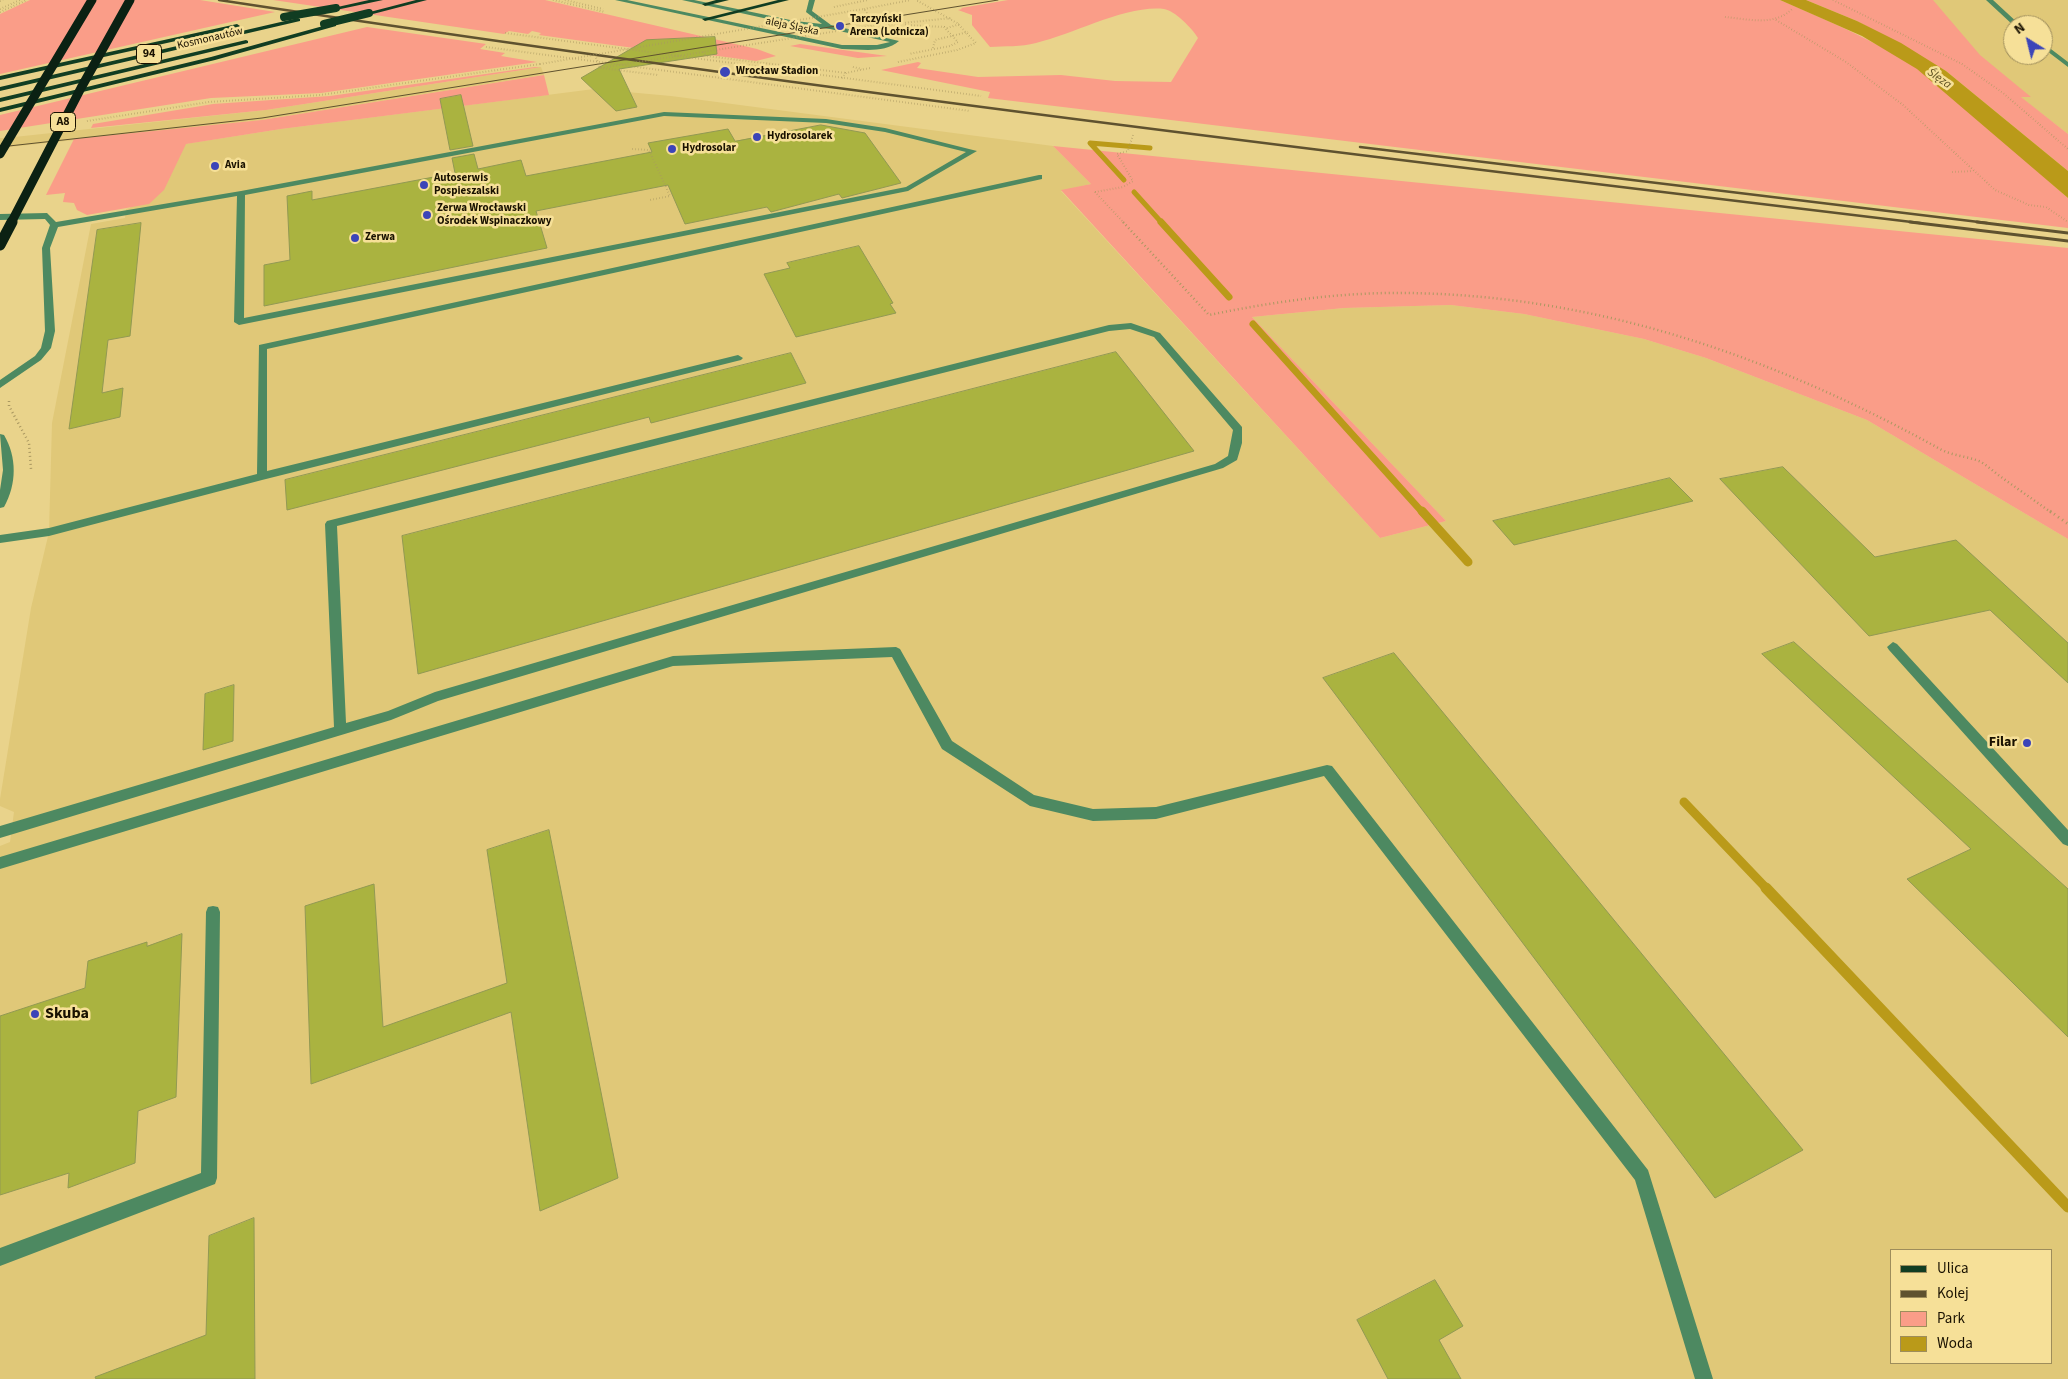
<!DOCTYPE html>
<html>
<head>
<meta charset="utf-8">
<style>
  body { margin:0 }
  #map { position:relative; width:2068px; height:1379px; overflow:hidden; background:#e9d38b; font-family:"Source Sans 3",sans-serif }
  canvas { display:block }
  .legend { position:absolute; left:1890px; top:1249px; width:162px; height:115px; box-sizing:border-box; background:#f6e098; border:1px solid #9e8d5b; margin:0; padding:6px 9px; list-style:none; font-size:15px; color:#191100 }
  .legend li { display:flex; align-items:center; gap:10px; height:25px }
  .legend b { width:25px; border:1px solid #9e8d5b }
  .north { position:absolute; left:2003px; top:15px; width:50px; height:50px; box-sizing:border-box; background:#f6e098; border:1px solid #9e8d5b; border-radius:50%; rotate:324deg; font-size:14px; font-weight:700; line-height:20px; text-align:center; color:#191100 }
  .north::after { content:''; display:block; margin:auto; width:18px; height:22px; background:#3c45b8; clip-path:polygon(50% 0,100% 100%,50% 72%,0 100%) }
</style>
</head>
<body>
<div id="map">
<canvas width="2068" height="1379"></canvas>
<ul class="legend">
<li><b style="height:6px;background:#113d22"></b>Ulica</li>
<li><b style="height:6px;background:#5f522f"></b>Kolej</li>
<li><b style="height:14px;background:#fa9d88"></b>Park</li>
<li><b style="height:14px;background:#ba9a19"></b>Woda</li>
</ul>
<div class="north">N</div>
</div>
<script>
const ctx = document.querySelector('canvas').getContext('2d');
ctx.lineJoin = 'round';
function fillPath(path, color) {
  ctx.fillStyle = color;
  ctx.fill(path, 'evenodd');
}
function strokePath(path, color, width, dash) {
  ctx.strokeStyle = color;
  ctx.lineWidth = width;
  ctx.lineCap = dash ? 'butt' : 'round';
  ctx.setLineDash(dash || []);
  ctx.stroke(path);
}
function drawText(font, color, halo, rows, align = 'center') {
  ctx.font = font + ' "Source Sans 3",sans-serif';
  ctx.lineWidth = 5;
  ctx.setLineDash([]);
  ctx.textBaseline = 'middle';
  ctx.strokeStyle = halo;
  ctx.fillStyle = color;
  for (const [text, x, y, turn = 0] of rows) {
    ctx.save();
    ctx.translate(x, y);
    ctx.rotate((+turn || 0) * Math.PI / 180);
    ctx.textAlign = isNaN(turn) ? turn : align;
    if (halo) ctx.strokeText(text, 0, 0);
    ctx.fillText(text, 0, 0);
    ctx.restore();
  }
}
const built = new Path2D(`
  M1923,0H2068V134L2020,97ZM2013,25H2043V55H2013Z
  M541,67L544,75L262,120L0,148V138H5L266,110Z
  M594,89L671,96L1053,146L1091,184L1061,191L1380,538L1446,521L1252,317L1344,308L1451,305L1524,314L1644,339L1706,358L1867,420L2068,539V1379H0V846L10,842L14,812L0,806V799L31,608L49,532L52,423L91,224L125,218L126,209L130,208L140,151L281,129ZM1892,1250H2052V1363H1892Z`);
const green = new Path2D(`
  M30,0H200L275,12L0,74V14Z
  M273,0H545L757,49L776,56L756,61L710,55L700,57L539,35L541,33L532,31L528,34L509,31L504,34Z
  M1008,0H1780C1827,20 1874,40 1917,68C1971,105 2018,155 2068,198V228L988,98L990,92L881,70L918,62L921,63L917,68L978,77L1061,75L1115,81L1171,82L1198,38C1193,29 1174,10 1164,9C1125,5 1075,34 1036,43C1021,47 1005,46 990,47L972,25V15L958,10L962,9L961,8Z
  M1806,0H1933L1980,55L2031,97H2021L2068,134V171L1946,71L1857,21Z
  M367,27L486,44L480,49L505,53L501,56L537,62L321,93L211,98L0,131V115Z
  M800,44L887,56L858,58L790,46Z
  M535,67H541L266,110L91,128L93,124L213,104L330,96Z
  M544,75L549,95L281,129L186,144L164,190L149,204L87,215L77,210L74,203L63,202L65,193L46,195L74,139L262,120Z
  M1053,146L2068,248V539L1867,420L1706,358L1644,339L1524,314L1451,305L1344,308L1252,317L1446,521L1380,538L1061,190L1091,184Z`);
const water = new Path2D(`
  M1780,0H1806L1857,21L1901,43L1946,71L2068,171V198L1917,69L1862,36Z`);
const streamFar3 = new Path2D(`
  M1124,180L1090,143L1150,148
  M1134,192L1162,223`);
const streamFar2 = new Path2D(`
  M1161,222L1229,297
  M1253,324L1423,513`);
const streamFar1 = new Path2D(`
  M1422,511L1468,562
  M1684,802L1767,889`);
const stream = new Path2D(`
  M1766,888L2068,1207`);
const building = new Path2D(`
  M715,37L717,54L619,69L637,107L616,111L581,78L646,40Z
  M461,95L473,146L450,150L440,99Z
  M821,125L865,133L901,183L842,198L839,194L771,212L767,207L685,224L668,185L536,211L547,248L264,306V265L290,260L287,196L312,191V200L455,173L452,158L474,154L478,169L521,160L526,176L652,152L648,143L728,129L735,141Z
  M141,223L130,336L108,340L102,393L123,388L120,417L69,429L97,230Z
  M859,246L893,303L890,304L896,313L796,337L764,274L790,268L787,263Z
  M1116,352L1194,451L418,674L402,536Z
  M791,353L806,383L651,423L649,417L287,510L285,480Z
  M1783,467L1875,557L1956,540L2068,643V683L1990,610L1869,636L1720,479Z
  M1670,478L1693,501L1514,545L1493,521Z
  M1794,642L2068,889V1037L1907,879L1971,849L1762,654Z
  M1394,653L1554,847L1803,1150L1715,1198L1323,678Z
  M234,685L233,741L203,750L205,694Z
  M549,830L618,1178L540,1211L511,1012L311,1084L305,906L374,884L383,1027L507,983L487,850Z
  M182,934L176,1097L138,1111L135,1163L68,1188L69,1173L0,1195V1016L85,988L88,961L147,942V946Z
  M254,1218L255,1379H96L95,1377L206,1335L209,1236Z
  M1435,1280L1463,1326L1439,1340L1461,1379H1388L1357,1320Z`);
const pathFar2 = new Path2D(`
  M553,0L605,12
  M565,0L603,9
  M1833,0L1962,64L2003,93L2068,149
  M0,1L3,0
  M834,7L868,0
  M0,9L20,0
  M864,9L911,0
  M0,12L27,0
  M1725,17C1748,19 1775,27 1793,8
  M1776,20L1846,62L1903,105L1995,190L2029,205L2046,207L2068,222
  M902,23L952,18
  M905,25L944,27L958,42L950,46L909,54
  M947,28L960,24
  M505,33L981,96
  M486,47L970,111
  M933,48L935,40L968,32
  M703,52L706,56L846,73
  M898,62L957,50L976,43L957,23L916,0
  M853,67L862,69
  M600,68L658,75
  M842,78L846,73L870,68
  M87,121L209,102L320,95L540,64
  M632,149L649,150L670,196L650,200
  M1952,172L1973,171
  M1095,192L1124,223
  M1095,192L1123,187L1133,181L1117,154L1128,151L1133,135`);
const pathFar1 = new Path2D(`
  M1123,222L1209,315C1267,303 1327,294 1387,293C1586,291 1768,354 1940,449C1953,456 1966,456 1979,461C1987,465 1994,472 2001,477C2018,489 2035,501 2052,513
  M9,401V406L29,443L31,469`);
const path = new Path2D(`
  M2050,511L2068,524`);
const minor = new Path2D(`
  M615,0H627L842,45H877L890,42L830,29L795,25L682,0H694L795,21L822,24L806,12L809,0H815L812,11L831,25L899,41C884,54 861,49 842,49Z
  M1986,0H1993L2020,25H2013Z
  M2043,43L2068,62V67L2043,48Z
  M664,112L826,119L885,128L977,151L908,191L239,325L234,322L237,196L58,227L50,248L55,331L51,348L41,360L0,388V380L35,356L41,348L45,331L42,248L50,225L45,219L0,220V214L47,213L56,222L241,191ZM664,116L826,123L885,132L966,152L906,187L244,318L245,195Z
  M1039,175H1042V179L267,349V471L738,355L743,358L741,360L262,480L49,536L0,543V535L49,528L257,474L259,345Z
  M1131,323L1160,333L1242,427V443L1237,460L1223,468L438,701L391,720L0,838V826L334,727L325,524L327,521L1109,325ZM1130,329L1154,337L1233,430L1228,456L1215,464L435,692L388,711L346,723L337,526L1109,331Z
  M0,434L4,435C17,457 17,484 4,507L0,508V490L3,470Z
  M1893,642L1897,644L2068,830V846L2063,844L1889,650L1887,647Z
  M896,647L900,649L952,741L1034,795L1093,809L1156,807L1327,765L1332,766L1648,1170L1713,1379H1695L1635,1180L1324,776L1156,819L1093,821L1030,806L942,749L892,657L673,666L0,869V857L673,656Z
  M213,906L218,907L220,912L217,1178L215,1184L0,1266V1248L201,1173L206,912L208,907Z`);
const major = new Path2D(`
  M369,0H383L336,10L333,8Z
  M416,0H427L369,15L366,13Z
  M716,0H729L705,6L702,4Z
  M778,0H789L705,21L702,19Z
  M298,18L300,19V21L0,91V87Z
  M334,23L336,24V26L215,60L0,112V108L211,57Z
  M237,24L240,26L239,27L0,80V76Z
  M246,40L248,41V43L0,102V98Z`);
const tram = new Path2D(`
  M0,147L262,118L998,0`);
const railFar1 = new Path2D(`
  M219,0C785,86 1352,155 1920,223
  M1360,147L1987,223`);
const rail = new Path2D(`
  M1910,222L2068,241
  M1977,222L2068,233`);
const pathBridge = new Path2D(`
  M595,55L600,68L876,25L899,24
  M540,64L864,9L876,25`);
const majorBridge = new Path2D(`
  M284,17L336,8
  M324,24L369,13`);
const highwayBridgeFar1 = new Path2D(`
  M0,154L92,0
  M11,223L81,88L130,0`);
const highwayBridge = new Path2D(`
  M0,245L12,222`);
const markers = [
  [840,26,5,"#3c45b8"],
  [725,72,6,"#3c45b8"],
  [757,137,5,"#3c45b8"],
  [672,149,5,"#3c45b8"],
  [215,166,5,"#3c45b8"],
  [424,185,5,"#3c45b8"],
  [427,215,5,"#3c45b8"],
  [355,238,5,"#3c45b8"],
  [2027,743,5,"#3c45b8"],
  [35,1014,5,"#3c45b8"]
];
const farPoinames = [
  ["Tarczyński",850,20],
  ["Arena (Lotnicza)",850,33],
  ["Wrocław Stadion",736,72],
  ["Hydrosolarek",767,137],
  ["Hydrosolar",682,149],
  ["Avia",225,166],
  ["Autoserwis",434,179],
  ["Pospieszalski",434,192],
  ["Zerwa Wrocławski",437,209],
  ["Ośrodek Wspinaczkowy",437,222],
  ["Zerwa",365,238]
];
const farStreetnames = [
  ["aleja Śląska",792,27,12],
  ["Kosmonautów",210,39,-13]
];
const shields = [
  [149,54,25],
  [63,122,25]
];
const shieldNames = [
  ["94",149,54],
  ["A8",63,122]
];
const farWaternames = [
  ["Ślęza",1939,79,35]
];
const poiNames = [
  ["Filar",2017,743]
];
const nearPoinames = [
  ["Skuba",45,1014]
];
fillPath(built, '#e0c878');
fillPath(green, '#fa9d88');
fillPath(water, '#ba9a19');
strokePath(streamFar3, '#ba9a19', 5);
strokePath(streamFar2, '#ba9a19', 7);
strokePath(streamFar1, '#ba9a19', 9);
strokePath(stream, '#ba9a19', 11);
fillPath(building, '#aab340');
strokePath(building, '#929953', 1);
strokePath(pathFar2, '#aa9861', 2, [0.5, 2.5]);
strokePath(pathFar1, '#aa9861', 2.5, [1, 3]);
strokePath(path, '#aa9861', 3, [1, 4]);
fillPath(minor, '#4d8961');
fillPath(major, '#113d22');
strokePath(tram, '#5f522f', 1);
strokePath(railFar1, '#5f522f', 2.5);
strokePath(rail, '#5f522f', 3);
strokePath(pathBridge, '#aa9861', 2, [0.5, 2.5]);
strokePath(majorBridge, '#113d22', 8);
strokePath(highwayBridgeFar1, '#0b2113', 9);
strokePath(highwayBridge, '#0b2113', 11);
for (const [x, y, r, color] of markers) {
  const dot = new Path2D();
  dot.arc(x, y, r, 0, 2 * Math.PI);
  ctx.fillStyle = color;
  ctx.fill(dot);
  strokePath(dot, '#f6e098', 2);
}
drawText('bold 11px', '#191100', '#f6e098', farPoinames, 'left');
drawText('11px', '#191100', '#f6e098', farStreetnames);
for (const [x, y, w] of shields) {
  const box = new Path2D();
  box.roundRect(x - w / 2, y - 9.5, w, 19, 4);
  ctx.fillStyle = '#f6e098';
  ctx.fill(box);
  strokePath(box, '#191100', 1);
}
drawText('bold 12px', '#191100', null, shieldNames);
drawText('italic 12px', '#5d5021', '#f6e098', farWaternames);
drawText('bold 14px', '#191100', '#f6e098', poiNames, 'right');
drawText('bold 16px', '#191100', '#f6e098', nearPoinames, 'left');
</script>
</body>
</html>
